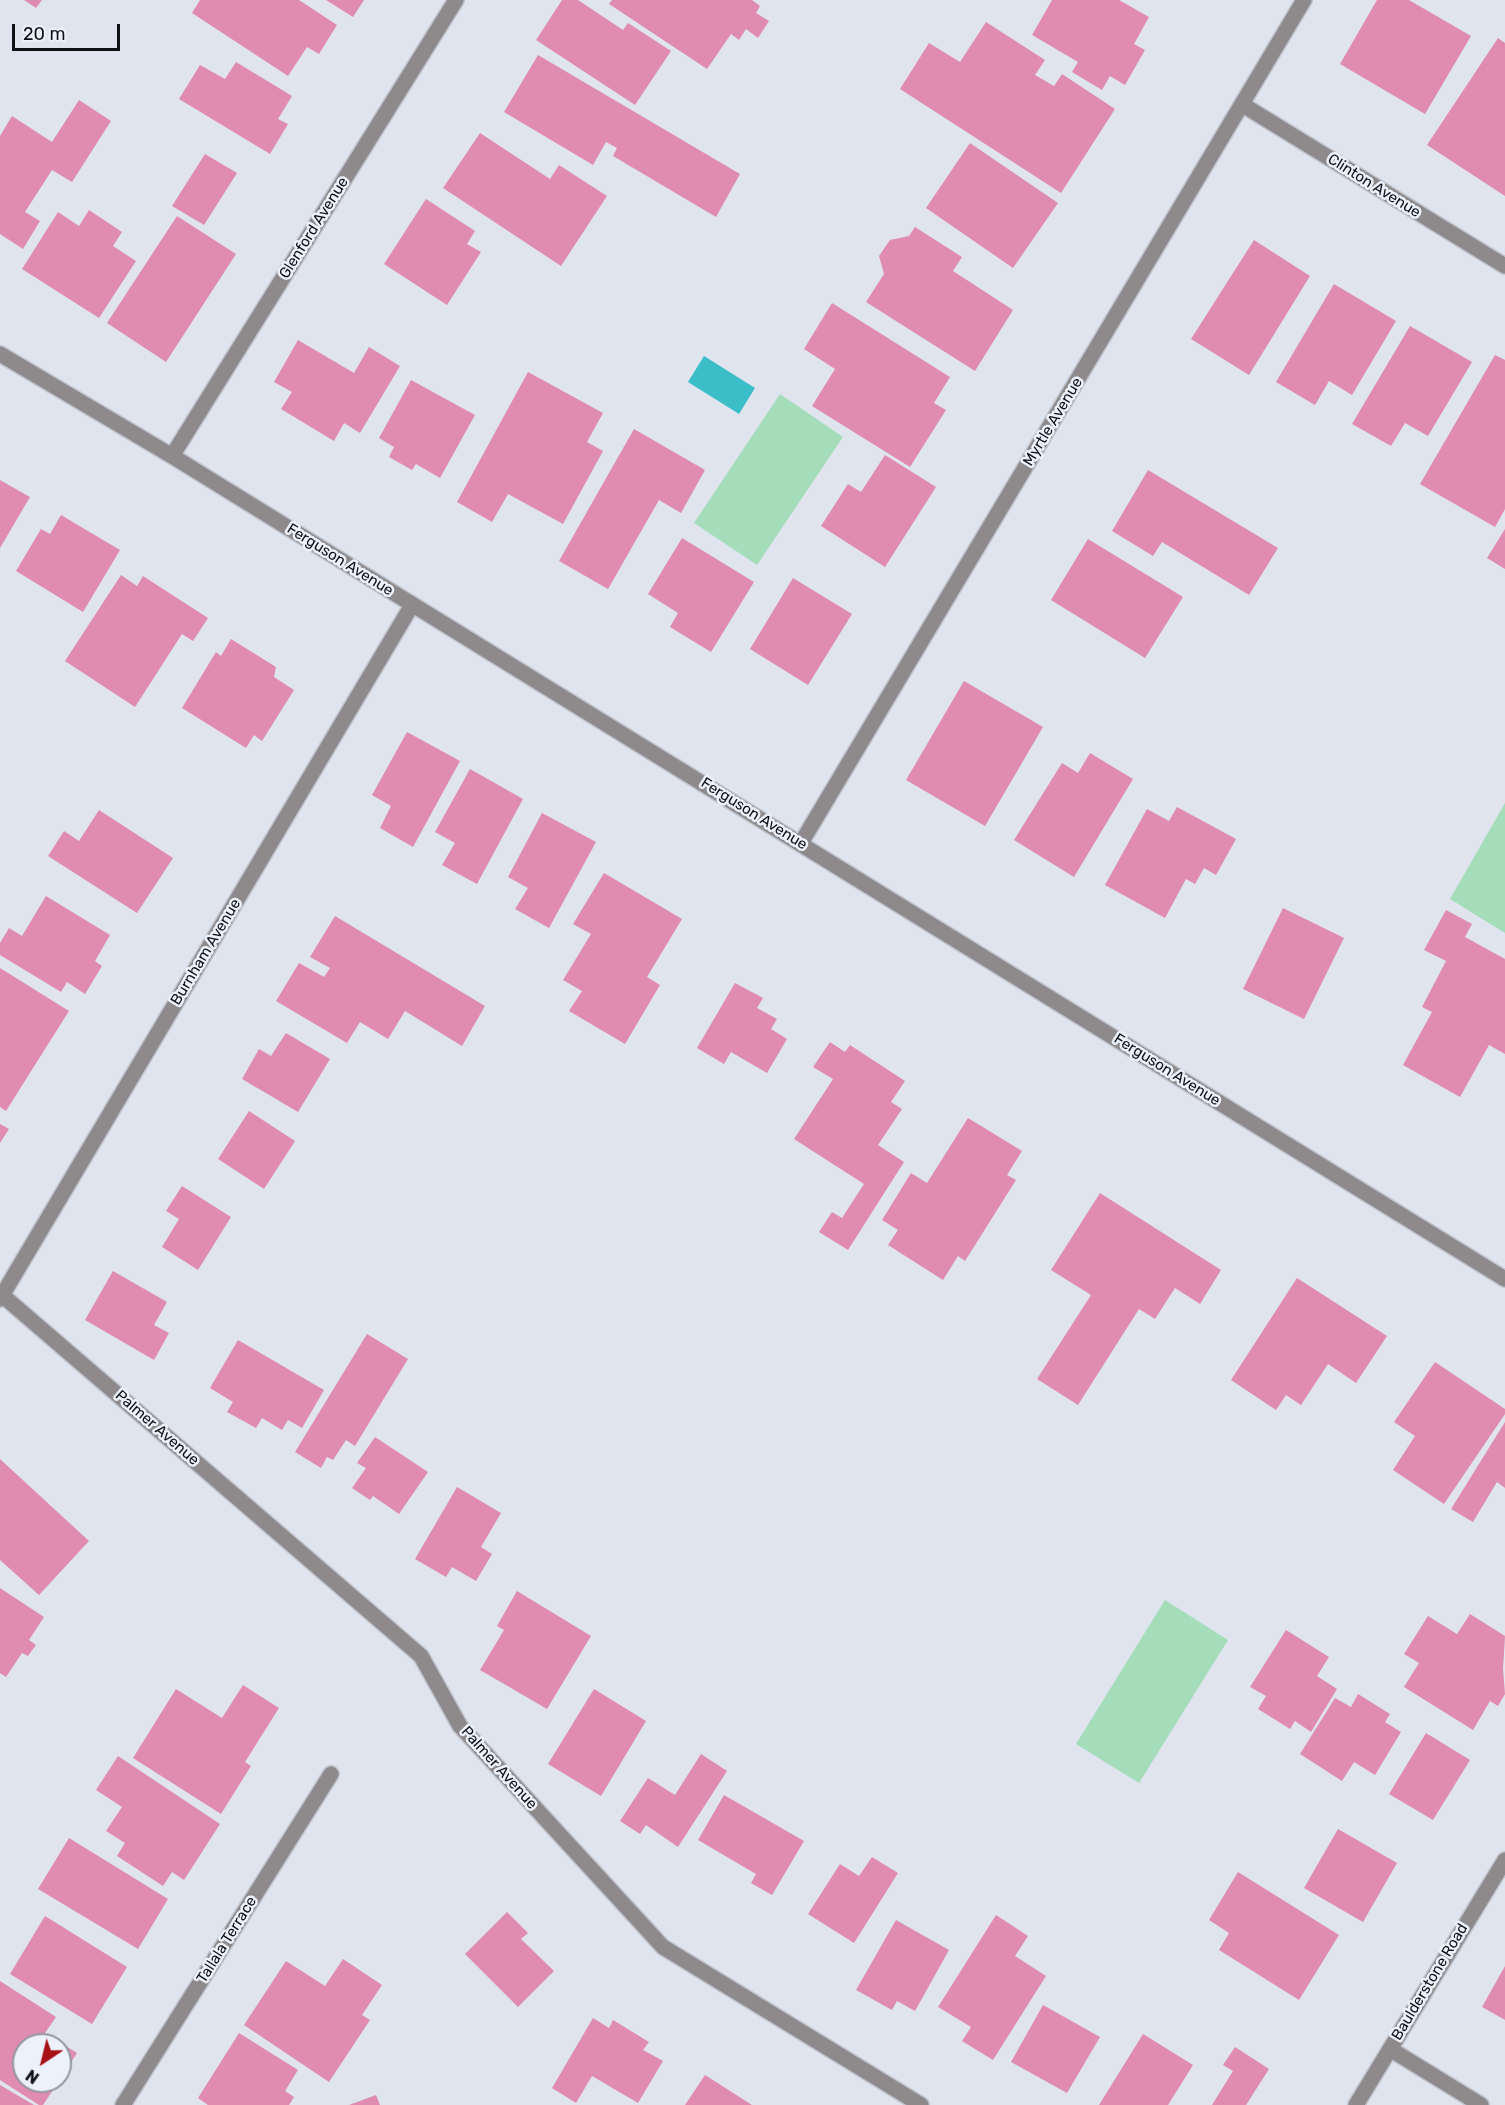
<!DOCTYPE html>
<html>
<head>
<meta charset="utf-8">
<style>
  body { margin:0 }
  #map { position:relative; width:1505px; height:2105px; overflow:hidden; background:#dfe4ef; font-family:Rubik,sans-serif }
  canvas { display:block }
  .north { position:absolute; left:12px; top:2033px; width:60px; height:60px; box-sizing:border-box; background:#ecf1fc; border:2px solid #9497a0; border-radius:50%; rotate:215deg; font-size:16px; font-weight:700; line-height:24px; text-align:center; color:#0f1115 }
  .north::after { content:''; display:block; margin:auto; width:21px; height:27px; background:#a71216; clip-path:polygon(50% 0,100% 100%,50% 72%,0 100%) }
  .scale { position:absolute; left:12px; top:24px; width:108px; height:27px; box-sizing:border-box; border:3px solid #0f1115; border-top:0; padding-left:8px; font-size:18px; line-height:21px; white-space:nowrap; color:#0f1115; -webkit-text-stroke:4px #ecf1fc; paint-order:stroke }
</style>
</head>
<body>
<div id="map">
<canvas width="1505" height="2105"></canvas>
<div class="north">N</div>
<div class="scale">20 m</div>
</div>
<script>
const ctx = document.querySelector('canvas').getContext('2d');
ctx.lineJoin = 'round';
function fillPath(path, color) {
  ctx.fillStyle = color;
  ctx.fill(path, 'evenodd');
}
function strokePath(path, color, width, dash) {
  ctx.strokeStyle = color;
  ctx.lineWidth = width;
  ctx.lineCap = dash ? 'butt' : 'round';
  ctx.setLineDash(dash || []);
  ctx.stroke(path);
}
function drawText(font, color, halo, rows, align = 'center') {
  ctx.font = font + ' Rubik,sans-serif';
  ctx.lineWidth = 5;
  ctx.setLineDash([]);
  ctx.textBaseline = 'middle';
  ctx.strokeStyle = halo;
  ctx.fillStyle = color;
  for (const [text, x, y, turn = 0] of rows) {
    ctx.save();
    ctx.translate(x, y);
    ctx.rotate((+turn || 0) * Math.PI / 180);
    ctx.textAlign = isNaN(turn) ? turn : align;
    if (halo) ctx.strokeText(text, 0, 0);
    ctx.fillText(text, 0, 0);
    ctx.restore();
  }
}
const green = new Path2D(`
  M780,394L843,437L757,565L694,523Z
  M1505,803V933L1450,899Z
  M1165,1600L1228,1640L1139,1783L1076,1744Z`);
const water = new Path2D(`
  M704,356L755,388L739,414L688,382Z`);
const building = new Path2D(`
  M24,0H42L36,8Z
  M200,0H299L337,25L319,54L307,47L288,76L192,13Z
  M326,0H364L353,17Z
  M562,0H578L623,30L628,23L671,51L635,105L536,40Z
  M612,0H752L760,6L756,13L769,21L758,38L746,29L739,40L731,34L707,69L609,4Z
  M1052,0H1119L1149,17L1134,44L1145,50L1125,85L1110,76L1102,90L1072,72L1078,62L1032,35Z
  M1377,0H1409L1471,36L1425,114L1340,64Z
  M986,22L1045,60L1035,75L1054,86L1062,74L1115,109L1061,193L900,89L929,43L960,62Z
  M1498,38L1505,43V196L1427,145Z
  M538,55L740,174L716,217L613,156L617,148L606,142L593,165L504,112Z
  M236,62L292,96L278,119L288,124L270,154L179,99L200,65L225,79Z
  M79,100L111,121L72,182L52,170L25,212L40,221L23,249L0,234V136L12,116L52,142Z
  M480,133L550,179L559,165L607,196L561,266L443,188Z
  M970,143L1058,203L1013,268L926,208Z
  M205,154L237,173L204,225L172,206Z
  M426,199L475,231L467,244L481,252L447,305L384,264Z
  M89,210L122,232L113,246L136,261L99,318L22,269L58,212L79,226Z
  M177,216L236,254L166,362L107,323Z
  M915,227L962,257L953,271L1013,310L975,371L866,302L884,274L879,256L890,240L909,236Z
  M1254,240L1310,276L1249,375L1191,339Z
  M1334,284L1396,321L1352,395L1329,381L1315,405L1276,382Z
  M832,303L950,377L934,403L946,410L910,467L812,406L835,369L804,349Z
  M1410,326L1472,362L1428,436L1405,423L1391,446L1352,424Z
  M298,340L354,373L369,347L400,366L360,433L344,423L334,441L281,409L292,392L274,382Z
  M1495,355L1505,360V509L1495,527L1420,484Z
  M528,372L603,413L587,442L603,451L563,524L508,494L492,522L457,502Z
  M411,380L475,415L440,478L416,464L412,470L389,457L394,447L379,438Z
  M634,429L705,470L681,513L659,500L608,589L559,561Z
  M885,455L936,487L885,567L821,526L848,484L861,492Z
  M1148,470L1278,548L1249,595L1162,542L1153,556L1112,531Z
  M0,480L30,497L0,548Z
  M61,515L120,550L83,612L16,571L41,529L50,534Z
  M1505,529V569L1487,558Z
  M682,538L754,582L711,652L670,627L678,613L648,594Z
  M1088,539L1183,597L1145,658L1051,600Z
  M121,575L137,586L143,576L208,618L193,641L182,634L135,707L65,661Z
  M793,578L852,614L808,685L750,649Z
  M231,639L276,667L274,677L294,690L262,741L254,735L246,748L182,708L216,652L221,656Z
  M964,681L1043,727L985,826L906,780Z
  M407,732L460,761L413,847L380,828L391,806L372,795Z
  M1090,753L1133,779L1074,877L1014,840L1062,763L1078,773Z
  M470,769L523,799L477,884L442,865L455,843L435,832Z
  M1177,807L1236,839L1216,875L1204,868L1195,884L1186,879L1165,918L1105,885L1147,809L1169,821Z
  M99,810L173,858L137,913L48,856L64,831L79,841Z
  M542,813L596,842L549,928L515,909L528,888L508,877Z
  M604,873L682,919L647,977L660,985L625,1044L569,1011L582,991L563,980L591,934L573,924Z
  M46,896L110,935L95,961L102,966L85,994L67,982L61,992L0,955V943L9,928L22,936Z
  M1283,908L1344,938L1304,1019L1243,989Z
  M1446,910L1472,924L1465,937L1505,959V1054L1489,1045L1460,1097L1403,1065L1432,1012L1422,1007L1446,961L1424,950Z
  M335,916L485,1006L462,1046L405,1011L388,1039L360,1022L347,1043L276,1001L299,963L324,977L330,968L310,957Z
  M0,968L69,1011L6,1111L0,1107Z
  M735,983L763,998L757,1008L777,1019L771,1029L787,1039L767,1073L731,1052L724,1064L697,1048Z
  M286,1033L330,1059L298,1112L242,1079L259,1049L271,1056Z
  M830,1042L845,1052L850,1045L905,1081L891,1102L902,1109L878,1145L904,1162L848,1250L819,1232L832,1212L842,1218L864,1184L794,1139L833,1079L813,1067Z
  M249,1111L295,1141L264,1189L218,1159Z
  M968,1118L1022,1151L1007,1175L1016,1180L965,1261L958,1256L943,1280L888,1245L898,1230L882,1220L911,1173L927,1183Z
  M0,1124L9,1129L0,1143Z
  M182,1186L231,1217L198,1270L162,1247L179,1219L166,1211Z
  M1100,1193L1221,1270L1200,1304L1175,1288L1155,1319L1139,1309L1078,1405L1037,1379L1091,1295L1051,1270Z
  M113,1271L167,1302L154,1325L169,1333L154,1360L85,1320Z
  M1297,1278L1387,1336L1356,1383L1328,1364L1301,1405L1286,1395L1276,1410L1231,1380Z
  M367,1334L408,1359L355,1446L346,1440L333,1460L327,1457L321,1468L295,1452Z
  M238,1340L324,1390L302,1428L288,1420L282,1430L262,1418L256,1428L227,1412L233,1402L210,1388Z
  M1435,1362L1505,1409V1414L1444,1504L1393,1470L1415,1436L1394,1422Z
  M1505,1422V1488L1497,1482L1473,1522L1451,1509Z
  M375,1437L428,1472L399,1514L373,1496L370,1500L352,1488L366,1468L357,1463Z
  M0,1459L89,1541L39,1595L0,1560Z
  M457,1487L501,1513L481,1547L492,1554L476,1581L452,1567L446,1577L415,1559Z
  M0,1588L44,1617L29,1640L36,1645L28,1656L22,1653L6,1677L0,1673Z
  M517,1591L591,1636L547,1709L480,1670L504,1630L497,1626Z
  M1470,1614L1505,1636L1503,1669L1505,1694L1498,1706L1490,1701L1473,1730L1404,1687L1419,1663L1404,1654L1428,1616L1457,1634Z
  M1286,1630L1329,1657L1317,1676L1337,1689L1311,1732L1295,1721L1290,1729L1258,1709L1266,1696L1250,1687Z
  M243,1685L279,1708L245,1762L251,1766L221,1814L133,1758L176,1689L222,1718Z
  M594,1689L646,1721L601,1796L548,1764Z
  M1358,1694L1390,1714L1385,1722L1401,1732L1375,1775L1354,1762L1342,1781L1300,1754L1335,1698L1351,1707Z
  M1426,1733L1470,1760L1433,1820L1389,1794Z
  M701,1754L727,1771L678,1847L646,1825L640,1834L620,1821L648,1778L675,1795Z
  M118,1756L220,1824L184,1880L172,1872L163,1886L117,1856L125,1843L106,1831L122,1807L96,1790Z
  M724,1795L804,1841L772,1895L751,1883L756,1874L698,1840Z
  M1338,1829L1397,1863L1363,1922L1304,1888Z
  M69,1838L168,1899L138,1949L38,1889Z
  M872,1857L898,1873L854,1943L808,1914L840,1864L859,1876Z
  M1238,1872L1339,1935L1299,2000L1219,1950L1229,1933L1209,1920Z
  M507,1912L528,1933L521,1939L554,1971L518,2007L465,1954Z
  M996,1915L1028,1936L1015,1956L1046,1976L993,2060L962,2041L971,2027L938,2007Z
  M45,1916L127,1967L92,2024L10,1974Z
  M896,1920L949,1950L915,2011L897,2001L892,2010L856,1990Z
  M343,1959L382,1985L362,2015L370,2020L329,2082L244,2025L286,1961L325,1986Z
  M1505,1966V2020L1482,2007Z
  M0,1981L56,2017L45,2033L77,2053L60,2079V2045H24V2081H59L43,2105H39L0,2080Z
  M1043,2005L1100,2037L1067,2093L1011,2062Z
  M593,2018L609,2028L613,2020L649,2042L643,2050L663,2061L638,2103L592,2076L576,2103L552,2088Z
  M239,2033L298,2070L285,2091L294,2097L289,2105H208L198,2098Z
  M1143,2034L1193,2065L1168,2105H1099Z
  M1235,2047L1269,2069L1246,2105H1212L1233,2071L1223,2065Z
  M705,2075L752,2105H685Z
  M0,2085L34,2105H0Z
  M376,2095L380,2105H349Z`);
const minor = new Path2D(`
  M1243,105L1505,266
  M0,354L172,456L1505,1279
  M172,456L456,0
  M801,843L1304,0
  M2,1295L421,1656L460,1726L663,1947L921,2105
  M0,1299L412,605
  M1390,2049L1481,2105
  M123,2105L331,1774
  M1356,2105L1505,1860`);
const streetNames = [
  ["Clinton Avenue",1374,186,32],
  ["Glenford Avenue",314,228,-58],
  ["Myrtle Avenue",1053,422,-59],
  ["Ferguson Avenue",340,560,32],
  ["Ferguson Avenue",754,814,32],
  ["Burnham Avenue",206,952,-59],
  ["Ferguson Avenue",1167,1070,32],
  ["Palmer Avenue",157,1428,41],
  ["Palmer Avenue",499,1768,48],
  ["Tallala Terrace",227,1940,-58],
  ["Baulderstone Road",1430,1982,-59]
];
fillPath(green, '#a5dcba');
fillPath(water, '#3bbec8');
fillPath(building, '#df8cb0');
strokePath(minor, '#bec2cc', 18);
strokePath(minor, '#8e898b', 15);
drawText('15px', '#0f1115', '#ecf1fc', streetNames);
</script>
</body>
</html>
